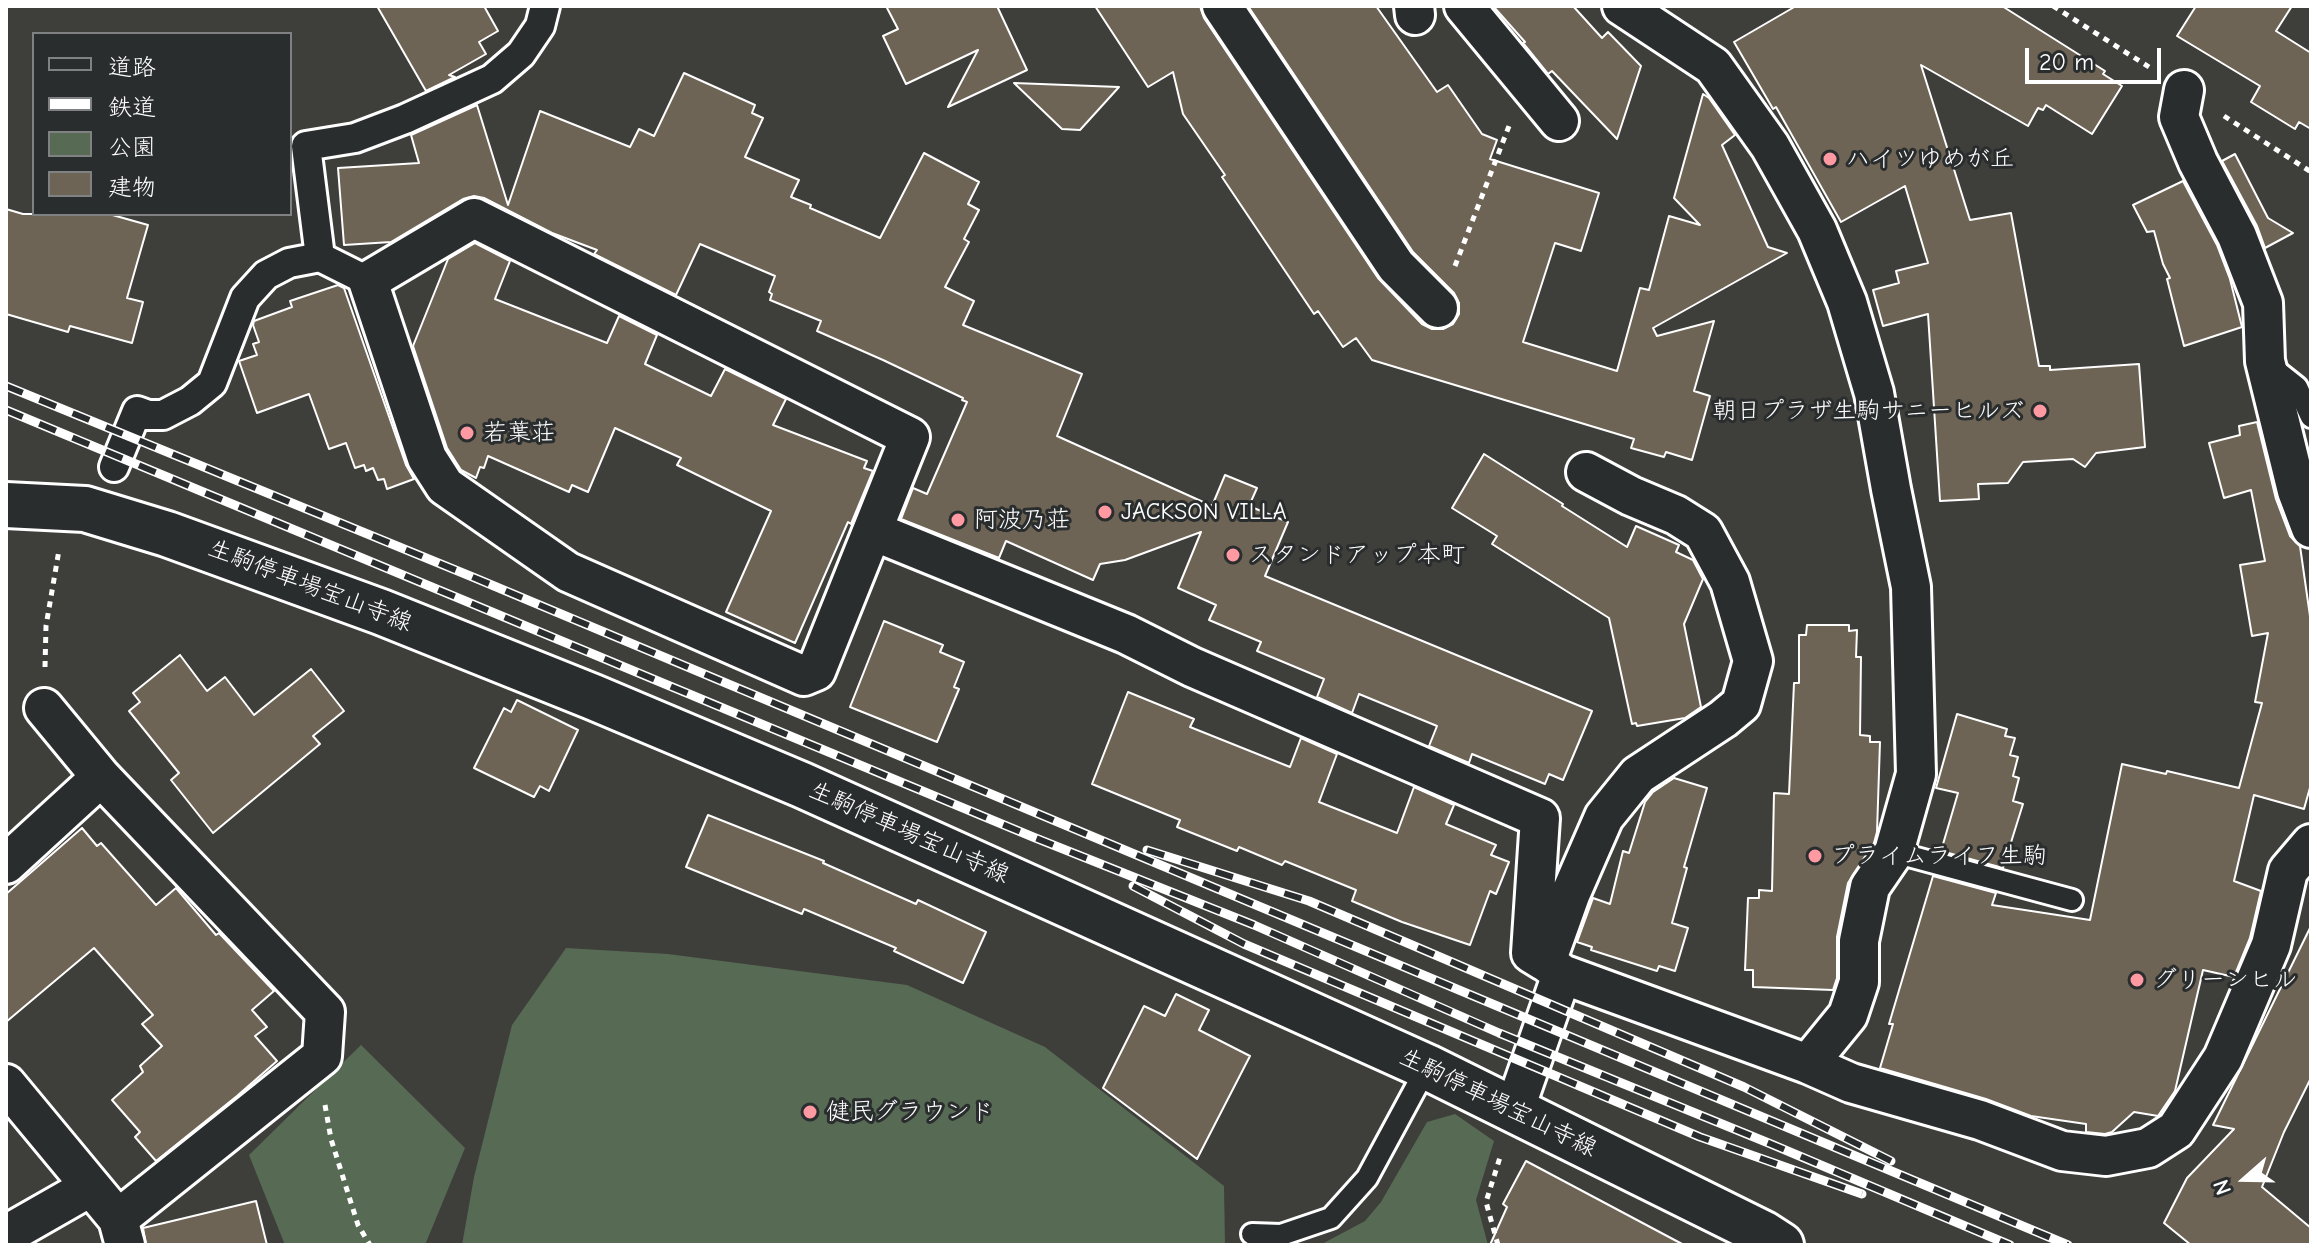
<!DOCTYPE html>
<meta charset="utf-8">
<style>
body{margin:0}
#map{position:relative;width:2317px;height:1251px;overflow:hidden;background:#3e3e3a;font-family:"Comic Neue","Klee One",sans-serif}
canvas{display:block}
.frame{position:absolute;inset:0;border:8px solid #fff;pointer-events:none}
.legend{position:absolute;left:32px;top:32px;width:260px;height:184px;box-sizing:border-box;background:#2a2d2e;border:2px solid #7f8182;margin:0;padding:10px 14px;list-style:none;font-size:24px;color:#fff}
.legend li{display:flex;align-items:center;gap:16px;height:40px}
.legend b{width:40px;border:2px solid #7f8182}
.north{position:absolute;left:2205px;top:1139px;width:80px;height:80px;-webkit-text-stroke:6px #2a2d2e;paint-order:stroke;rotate:250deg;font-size:22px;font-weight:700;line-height:32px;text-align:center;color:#fff}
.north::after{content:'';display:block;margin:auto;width:28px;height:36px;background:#fff;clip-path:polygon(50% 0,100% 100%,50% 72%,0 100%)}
.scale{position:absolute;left:2025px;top:48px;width:136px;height:36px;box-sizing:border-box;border:4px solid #fff;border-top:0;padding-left:10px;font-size:24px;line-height:28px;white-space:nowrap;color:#fff;-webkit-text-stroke:6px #2a2d2e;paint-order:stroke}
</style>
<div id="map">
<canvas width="2317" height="1251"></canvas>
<div class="frame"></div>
<ul class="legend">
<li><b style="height:10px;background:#2a2d2e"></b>道路</li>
<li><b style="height:10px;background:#fff"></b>鉄道</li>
<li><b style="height:22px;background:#576a54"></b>公園</li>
<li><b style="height:22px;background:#6e6455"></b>建物</li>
</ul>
<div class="north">N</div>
<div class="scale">20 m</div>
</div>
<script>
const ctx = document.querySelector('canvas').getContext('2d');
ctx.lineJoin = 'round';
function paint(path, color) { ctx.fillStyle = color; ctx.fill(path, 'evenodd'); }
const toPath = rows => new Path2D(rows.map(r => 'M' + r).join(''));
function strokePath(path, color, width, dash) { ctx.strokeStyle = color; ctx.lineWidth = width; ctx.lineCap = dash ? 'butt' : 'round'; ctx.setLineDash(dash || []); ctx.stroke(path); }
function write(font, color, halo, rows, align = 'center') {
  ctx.font = font + ' "Comic Neue","Klee One",sans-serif'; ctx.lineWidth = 6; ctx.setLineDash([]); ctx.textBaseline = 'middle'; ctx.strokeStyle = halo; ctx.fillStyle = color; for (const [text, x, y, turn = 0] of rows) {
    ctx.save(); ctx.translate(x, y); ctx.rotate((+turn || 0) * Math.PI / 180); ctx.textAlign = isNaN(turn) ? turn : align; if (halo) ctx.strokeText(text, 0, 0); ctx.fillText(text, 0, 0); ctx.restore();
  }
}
const green = toPath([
 [566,948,668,954,907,985,1045,1047,1224,1186,1225,1245,462,1245,474,1177,512,1025],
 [361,1045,465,1148,425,1245,285,1245,249,1155],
 [1455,1114,1494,1141,1476,1200,1488,1245,1320,1245,1365,1221,1381,1202,1427,1122]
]);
const building = toPath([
 [377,6,484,6,498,31,479,42,486,54,449,75,455,77,426,91,377,6],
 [886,6,997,6,1027,70,948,107,978,50,906,84,883,36,898,29,886,6],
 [1095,6,1200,6,1204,18,1378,278,1422,324,1432,329,1443,329,1453,324,1459,314,1459,303,1454,293,1413,252,1248,6,1376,6,1437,92,1448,85,1482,134,1497,140,1490,159,1599,193,1581,251,1555,243,1523,342,1617,371,1640,288,1649,290,1669,216,1700,225,1674,198,1703,94,1709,98,1735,135,1722,145,1768,247,1787,253,1653,328,1657,336,1714,321,1694,391,1710,396,1692,460,1666,452,1664,457,1631,448,1634,439,1372,360,1356,338,1343,347,1318,311,1314,314,1222,177,1225,175,1183,114,1173,72,1148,87,1095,6],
 [1493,6,1573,6,1602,38,1608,32,1641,66,1617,139,1552,71,1548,74,1523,43,1525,42,1493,6],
 [1796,6,2002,6,2105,71,2103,74,2122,86,2092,134,2046,105,2043,110,2038,108,2028,126,1921,65,1970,220,2011,213,2039,366,2050,366,2050,370,2139,364,2145,447,2096,453,2085,467,2073,459,2023,462,2008,483,1978,484,1979,499,1940,501,1928,314,1883,326,1873,290,1899,283,1896,271,1928,263,1905,186,1841,222,1776,107,1773,109,1734,42,1796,6],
 [2196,6,2292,6,2276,31,2311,53,2311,129,2299,122,2295,129,2251,102,2260,86,2177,36,2196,6],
 [684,73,755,105,752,113,763,118,745,157,799,180,791,197,811,205,810,208,880,238,924,153,979,182,968,204,979,210,964,239,969,242,945,287,974,301,963,325,1082,374,1057,436,1212,506,1225,475,1257,488,1249,506,1288,522,1265,576,1592,711,1563,780,1549,774,1545,784,1472,754,1469,763,1429,746,1437,726,1359,694,1352,713,1317,697,1324,679,1257,651,1261,642,1209,620,1216,605,1178,588,1201,532,1125,560,1100,564,1093,580,1006,541,999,558,901,519,913,488,927,494,967,402,962,400,963,398,883,360,817,331,821,321,770,300,772,294,769,292,775,276,700,244,676,295,594,254,597,250,552,233,484,198,474,196,463,199,391,242,344,245,338,168,419,163,411,135,477,105,508,205,540,111,630,147,639,129,654,136,684,73],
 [1014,83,1119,87,1080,130,1062,129,1014,83],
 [2235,154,2268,218,2293,233,2265,248,2257,226,2222,161,2235,154],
 [2183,181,2217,245,2230,279,2242,327,2184,346,2167,279,2170,278,2163,264,2154,231,2147,232,2133,205,2183,181],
 [6,209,23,214,109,214,148,225,127,298,143,302,132,343,70,326,68,332,6,314,6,209],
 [475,243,510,261,495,299,607,343,619,316,657,335,645,364,711,396,725,369,786,399,773,425,867,461,864,468,873,471,851,524,848,522,795,643,726,612,771,511,677,465,681,458,615,428,588,492,572,485,569,492,488,456,484,468,480,467,476,478,461,470,447,448,413,346,448,259,475,243],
 [338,285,344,288,406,465,414,479,387,489,384,479,378,480,373,468,366,471,364,465,355,468,346,443,329,449,309,394,257,413,239,361,257,355,253,344,259,342,253,325,254,321,292,307,290,301,338,285],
 [2257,422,2276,499,2290,536,2300,546,2311,623,2311,784,2304,809,2254,795,2234,881,2261,891,2250,938,2234,977,2203,970,2175,1091,2158,1116,2134,1112,2112,1132,2105,1134,2086,1132,2086,1124,2031,1116,1986,1099,1880,1068,1893,1024,1889,1024,1933,876,1996,893,1992,905,2090,920,2122,764,2166,774,2167,771,2239,788,2262,703,2255,702,2268,633,2252,636,2240,565,2265,561,2251,490,2224,498,2209,443,2240,435,2239,426,2257,422],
 [1484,454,1563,504,1562,506,1627,547,1636,526,1679,545,1676,552,1693,560,1703,579,1684,624,1701,707,1685,718,1637,726,1636,723,1632,724,1609,618,1492,544,1497,536,1452,508,1484,454],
 [884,621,943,645,940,652,964,662,954,687,959,689,937,742,850,707,884,621],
 [1807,625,1849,625,1849,631,1857,630,1856,657,1861,657,1860,735,1870,736,1870,742,1880,742,1877,832,1874,843,1848,883,1837,937,1837,978,1833,990,1753,987,1753,970,1745,970,1748,898,1759,898,1759,890,1772,891,1774,793,1789,794,1794,683,1799,683,1799,635,1806,635,1807,625],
 [180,655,207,691,225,677,254,715,311,669,344,711,313,736,320,744,213,833,171,780,179,773,129,711,140,702,133,693,180,655],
 [1128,692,1194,719,1190,727,1290,767,1301,738,1337,754,1319,802,1397,833,1414,787,1454,805,1446,824,1496,845,1491,855,1509,862,1496,894,1490,891,1470,945,1402,922,1352,901,1356,890,1285,861,1282,865,1239,847,1237,851,1177,827,1180,820,1092,784,1128,692],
 [517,700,578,730,549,791,540,786,534,797,474,768,504,708,511,712,517,700],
 [1957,714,2007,729,2005,736,2015,738,2010,755,2018,757,2013,776,2019,778,2013,801,2023,804,2003,868,1941,851,1958,793,1936,788,1957,714],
 [1674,778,1707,788,1684,867,1687,868,1672,923,1688,928,1675,971,1659,966,1657,971,1591,950,1592,947,1577,942,1593,898,1610,904,1623,851,1629,853,1645,802,1653,792,1674,778],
 [708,815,824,861,823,863,916,904,918,900,986,932,963,983,894,951,896,948,804,909,802,914,686,867,708,815],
 [82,828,97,846,101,843,156,905,176,888,216,935,219,933,274,991,252,1010,267,1027,255,1036,277,1061,237,1096,156,1161,135,1137,140,1132,112,1100,143,1072,140,1066,162,1046,142,1024,153,1015,94,948,6,1022,6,894,82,828],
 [2311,926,2311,1078,2284,1132,2262,1187,2311,1228,2311,1245,2191,1245,2164,1223,2187,1178,2234,1129,2213,1125,2311,926],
 [1176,994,1209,1010,1199,1030,1250,1056,1197,1159,1103,1088,1144,1006,1165,1016,1176,994],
 [1526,1161,1684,1245,1490,1245,1507,1207,1503,1204,1526,1161],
 [256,1201,267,1245,146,1245,143,1228,256,1201]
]);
const path = toPath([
 [2053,6,2149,67],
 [2224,116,2311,172],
 [1455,266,1509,126],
 [45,667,46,626,59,550],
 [325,1105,331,1139,358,1225,370,1245],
 [1498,1245,1486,1202,1501,1154]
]);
const service = toPath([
 [2268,364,2297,387,2311,417],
 [1894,852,2072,900],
 [1252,1234,1281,1235,1331,1218,1367,1178,1427,1067]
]);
const pedestrian = toPath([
 [368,281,320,257,306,146,355,138,405,119,492,79,521,54,540,26,545,6],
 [114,467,137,411,148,415,163,415,190,401,212,383,245,298,266,275,289,263,320,257]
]);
const minor = toPath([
 [1222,6,1396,266,1438,308],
 [1414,6,1415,15],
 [1464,6,1559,121],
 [1622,6,1713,66,1770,146,1817,230,1847,302,1874,393,1891,489,1911,587,1916,774,1894,852,1870,887,1859,941,1859,982,1848,1015,1808,1064],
 [2184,90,2179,117,2198,162,2237,236,2263,303,2265,361,2297,491,2311,528],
 [474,218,910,437,816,671,804,676,568,572,445,486,427,458,368,281,474,218],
 [1586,472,1631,496,1676,515,1703,532,1730,582,1753,661,1741,704,1723,719,1638,775,1604,817,1570,895,1546,962,1562,974,1808,1064,1851,1083,1980,1120,2062,1151,2106,1156,2148,1148,2176,1130,2223,1058,2271,945,2288,871,2311,844],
 [873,531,1126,634,1192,667,1540,818,1531,953,1544,961],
 [44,708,101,777,325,1012,322,1056,118,1219],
 [6,864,101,777],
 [6,1084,118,1219,125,1245],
 [1514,1111,1562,974],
 [6,1235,90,1187]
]);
const secondary = toPath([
 [6,505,85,509,167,534,381,612,593,697,802,785,1427,1067,1764,1234,1781,1245]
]);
const rail = toPath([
 [6,386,475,578,2068,1245],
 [6,410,1033,837,1254,925,1499,1033,1771,1144,2010,1245],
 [1147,850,1309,901,1744,1087,1891,1161],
 [1133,886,1244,944,1700,1137,1862,1194]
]);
const markers = [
 [1830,159,8,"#ff9aa2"],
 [2040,411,8,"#ff9aa2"],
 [467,433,8,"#ff9aa2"],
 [1105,512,8,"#ff9aa2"],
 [958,520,8,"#ff9aa2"],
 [1233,555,8,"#ff9aa2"],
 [1815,856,8,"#ff9aa2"],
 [2137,980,8,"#ff9aa2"],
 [810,1112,8,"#ff9aa2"]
];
const poiNames = [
 ["ハイツゆめが丘",1846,159],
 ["朝日プラザ生駒サニーヒルズ",2024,411,"right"],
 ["若葉荘",483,433],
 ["JACKSON VILLA",1121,512],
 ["阿波乃荘",974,520],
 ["スタンドアップ本町",1249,555],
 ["プライムライフ生駒",1831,856],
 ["グリーンヒル",2153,980],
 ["健民グラウンド",826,1112]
];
const streetNames = [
 ["生駒停車場宝山寺線",310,586,21],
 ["生駒停車場宝山寺線",909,833,24],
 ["生駒停車場宝山寺線",1498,1103,26]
];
paint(green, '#576a54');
paint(building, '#6e6455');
strokePath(building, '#fff', 2);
strokePath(service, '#fff', 26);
strokePath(pedestrian, '#fff', 34);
strokePath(minor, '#fff', 44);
strokePath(secondary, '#fff', 50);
strokePath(path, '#fff', 5, [6, 6]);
strokePath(service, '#2a2d2e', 20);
strokePath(pedestrian, '#2a2d2e', 28);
strokePath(minor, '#2a2d2e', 38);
strokePath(secondary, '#2a2d2e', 44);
strokePath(rail, '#fff', 9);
strokePath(rail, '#2a2d2e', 6, [18]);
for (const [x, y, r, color] of markers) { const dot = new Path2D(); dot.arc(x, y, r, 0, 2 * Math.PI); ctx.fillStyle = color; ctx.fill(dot); strokePath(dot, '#2a2d2e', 3); }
write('24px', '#fff', '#2a2d2e', poiNames, 'left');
write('24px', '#fff', '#2a2d2e', streetNames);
</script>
